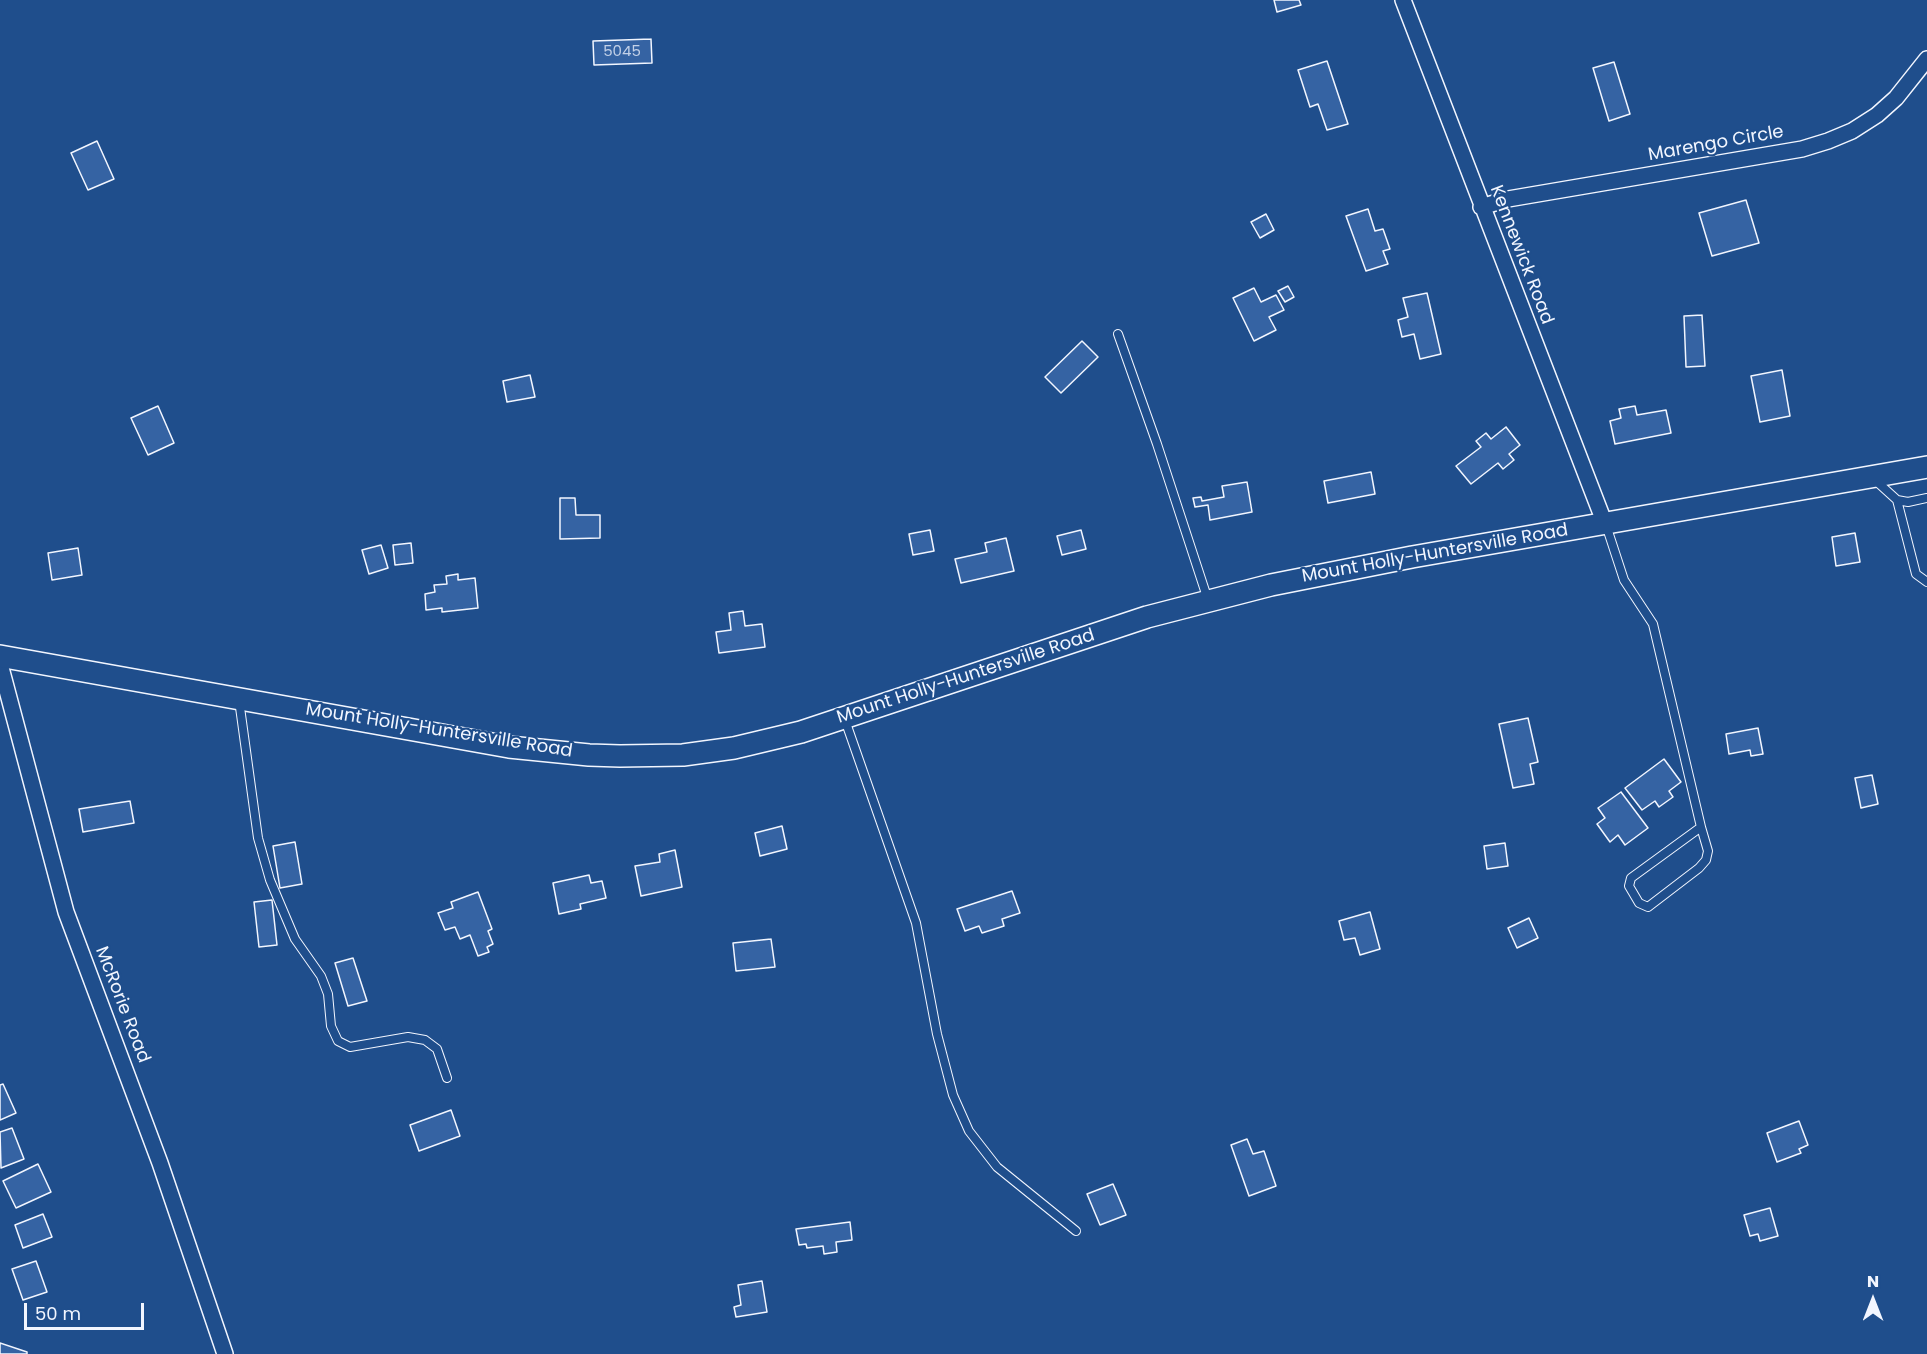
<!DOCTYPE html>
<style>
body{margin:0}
#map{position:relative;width:1927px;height:1354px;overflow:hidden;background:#1f4e8c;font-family:Poppins,sans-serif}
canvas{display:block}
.north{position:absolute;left:1843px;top:1270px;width:60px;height:60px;-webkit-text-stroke:4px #1f4e8c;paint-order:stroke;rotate:0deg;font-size:16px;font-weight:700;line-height:24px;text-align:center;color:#f2f6ff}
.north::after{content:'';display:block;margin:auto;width:21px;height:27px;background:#f2f6ff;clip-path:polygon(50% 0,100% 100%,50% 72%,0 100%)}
.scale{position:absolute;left:24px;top:1303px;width:120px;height:27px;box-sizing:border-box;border:3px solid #f2f6ff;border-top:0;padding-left:8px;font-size:18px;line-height:21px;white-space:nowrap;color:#f2f6ff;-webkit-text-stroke:4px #1f4e8c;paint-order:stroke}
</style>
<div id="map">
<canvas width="1927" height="1354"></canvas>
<div class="north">N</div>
<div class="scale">50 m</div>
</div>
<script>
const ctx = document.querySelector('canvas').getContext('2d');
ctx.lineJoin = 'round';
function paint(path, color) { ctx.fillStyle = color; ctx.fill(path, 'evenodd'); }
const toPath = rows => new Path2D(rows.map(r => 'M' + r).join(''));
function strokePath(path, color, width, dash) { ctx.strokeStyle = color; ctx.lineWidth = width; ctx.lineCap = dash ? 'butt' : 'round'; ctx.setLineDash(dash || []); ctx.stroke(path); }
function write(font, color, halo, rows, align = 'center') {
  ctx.font = font + ' Poppins,sans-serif'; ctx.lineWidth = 4.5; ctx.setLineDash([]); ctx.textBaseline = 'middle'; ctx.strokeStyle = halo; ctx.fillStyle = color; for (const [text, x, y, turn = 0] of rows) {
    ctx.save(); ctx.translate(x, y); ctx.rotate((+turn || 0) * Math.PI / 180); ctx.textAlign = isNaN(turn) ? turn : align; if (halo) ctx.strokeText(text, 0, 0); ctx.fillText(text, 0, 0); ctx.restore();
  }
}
const building = toPath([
 [1274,0,1299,0,1301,5,1277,12,1274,0],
 [651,39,652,63,594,65,593,41,651,39],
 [1327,61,1348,124,1327,130,1318,104,1310,107,1298,70,1327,61],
 [1614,62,1630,114,1609,121,1593,68,1614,62],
 [97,141,114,179,88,190,71,153,97,141],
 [1746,200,1759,243,1712,256,1699,213,1746,200],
 [1368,209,1375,231,1383,229,1390,249,1383,251,1388,264,1366,271,1346,216,1368,209],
 [1266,214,1274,230,1260,238,1251,222,1266,214],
 [1288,286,1294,297,1285,302,1278,291,1288,286],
 [1254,288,1261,302,1276,295,1284,310,1269,317,1276,330,1254,341,1233,298,1254,288],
 [1427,293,1441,354,1420,359,1414,334,1402,337,1398,320,1408,317,1403,298,1427,293],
 [1702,315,1705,366,1686,367,1684,316,1702,315],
 [1082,341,1098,357,1061,393,1045,377,1082,341],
 [1782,370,1790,416,1760,422,1751,376,1782,370],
 [530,375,535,397,507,402,503,381,530,375],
 [158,406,174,443,148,455,131,418,158,406],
 [1635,406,1637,415,1666,410,1671,433,1615,444,1610,421,1621,418,1619,409,1635,406],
 [1506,427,1520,445,1509,454,1514,460,1503,469,1498,463,1471,484,1456,466,1481,447,1476,441,1486,433,1491,439,1506,427],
 [1371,472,1375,494,1328,503,1324,481,1371,472],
 [1247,482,1252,512,1210,520,1208,505,1195,507,1193,498,1201,497,1202,501,1224,497,1222,486,1247,482],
 [560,498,575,498,576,515,600,515,600,538,560,539,560,498],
 [930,530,934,551,913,555,909,534,930,530],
 [1081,530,1086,549,1062,555,1057,536,1081,530],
 [1855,533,1860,562,1836,566,1832,537,1855,533],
 [1006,538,1014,571,961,583,955,559,987,552,985,543,1006,538],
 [411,543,413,563,395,565,393,545,411,543],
 [381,545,388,568,369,574,362,550,381,545],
 [78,548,82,575,52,580,48,553,78,548],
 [458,574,458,580,475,578,478,608,442,612,442,608,426,610,425,594,435,592,434,585,447,584,446,576,458,574],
 [743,611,745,626,762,624,765,647,719,653,716,632,731,630,729,613,743,611],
 [1528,718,1538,762,1530,764,1534,784,1513,788,1499,724,1528,718],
 [1758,728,1763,754,1751,756,1750,750,1729,754,1726,734,1758,728],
 [1664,759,1681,782,1669,791,1673,797,1659,807,1655,801,1642,810,1625,788,1664,759],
 [1872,775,1878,804,1861,808,1855,778,1872,775],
 [1621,792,1648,828,1625,845,1618,835,1610,842,1597,824,1605,818,1598,808,1621,792],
 [130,801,134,823,83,832,79,809,130,801],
 [782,826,787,849,760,856,755,833,782,826],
 [295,842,302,884,280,888,273,846,295,842],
 [1505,843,1508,866,1487,869,1484,846,1505,843],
 [675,850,682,887,641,896,635,866,660,862,659,854,675,850],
 [589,875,591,883,602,881,606,898,580,904,581,909,559,914,553,883,589,875],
 [1012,891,1020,913,1002,919,1004,926,982,933,979,926,965,931,957,909,1012,891],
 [478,892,492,929,488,931,493,944,487,947,489,952,478,956,470,935,460,939,455,927,445,930,438,913,453,908,451,902,478,892],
 [272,900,277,945,259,947,254,902,272,900],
 [1370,912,1380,949,1360,955,1355,938,1344,940,1339,921,1370,912],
 [1529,918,1538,938,1517,948,1508,928,1529,918],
 [771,939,775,967,736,971,733,943,771,939],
 [353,958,367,1001,348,1006,335,963,353,958],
 [3,1084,16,1113,0,1120,0,1085,3,1084],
 [451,1110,460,1136,419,1151,410,1125,451,1110],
 [1799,1121,1808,1145,1799,1149,1801,1153,1777,1162,1767,1133,1799,1121],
 [12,1128,24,1159,1,1168,0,1132,12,1128],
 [1247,1139,1253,1154,1264,1151,1276,1186,1249,1196,1231,1145,1247,1139],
 [38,1164,51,1192,16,1208,3,1181,38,1164],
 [1113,1184,1126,1215,1100,1225,1087,1194,1113,1184],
 [1770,1208,1778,1236,1760,1241,1758,1234,1750,1236,1744,1215,1770,1208],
 [43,1214,52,1237,23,1248,15,1225,43,1214],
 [850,1222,852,1240,836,1242,837,1252,824,1254,823,1246,807,1248,806,1244,799,1245,796,1229,850,1222],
 [36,1261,47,1292,23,1300,12,1269,36,1261],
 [762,1281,767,1312,736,1317,734,1307,741,1305,738,1285,762,1281],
 [0,1343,27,1352,27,1354,0,1354,0,1343]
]);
const service = toPath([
 [1118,334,1157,444,1208,600],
 [1875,480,1897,500,1908,502,1927,498],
 [1897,500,1916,574,1927,582],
 [1606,525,1624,580,1653,624,1701,827,1631,878,1629,886,1639,903,1648,907,1699,868,1706,860,1708,851,1701,827],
 [239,700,258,838,270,880,295,939,321,976,328,994,331,1026,338,1041,350,1047,408,1037,425,1040,437,1049,447,1078],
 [845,720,916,923,937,1034,953,1095,969,1131,997,1167,1076,1231]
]);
const minor = toPath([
 [1403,0,1605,524],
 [1481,207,1508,199,1802,149,1828,141,1852,131,1877,115,1896,98,1927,59],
 [0,664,66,912,160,1163,225,1354]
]);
const secondary = toPath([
 [0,656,509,747,589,755,620,756,683,755,734,748,801,732,1147,617,1271,585,1412,557,1927,467]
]);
const numberNames = [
 ["5045",622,52]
];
const streetNames = [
 ["Marengo Circle",1716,144,-10],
 ["Kennewick Road",1521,255,69],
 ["Mount Holly-Huntersville Road",1435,554,-10],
 ["Mount Holly-Huntersville Road",966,677,-18],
 ["Mount Holly-Huntersville Road",439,731,9],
 ["McRorie Road",122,1005,69]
];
paint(building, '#3563a3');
strokePath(building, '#f2f6ff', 1.5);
strokePath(service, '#f2f6ff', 10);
strokePath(minor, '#f2f6ff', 18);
strokePath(secondary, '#f2f6ff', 24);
strokePath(service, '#1f4e8c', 8);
strokePath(minor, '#1f4e8c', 15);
strokePath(secondary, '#1f4e8c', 21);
write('15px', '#c3d1e8', null, numberNames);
write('18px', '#f2f6ff', '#1f4e8c', streetNames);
</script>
